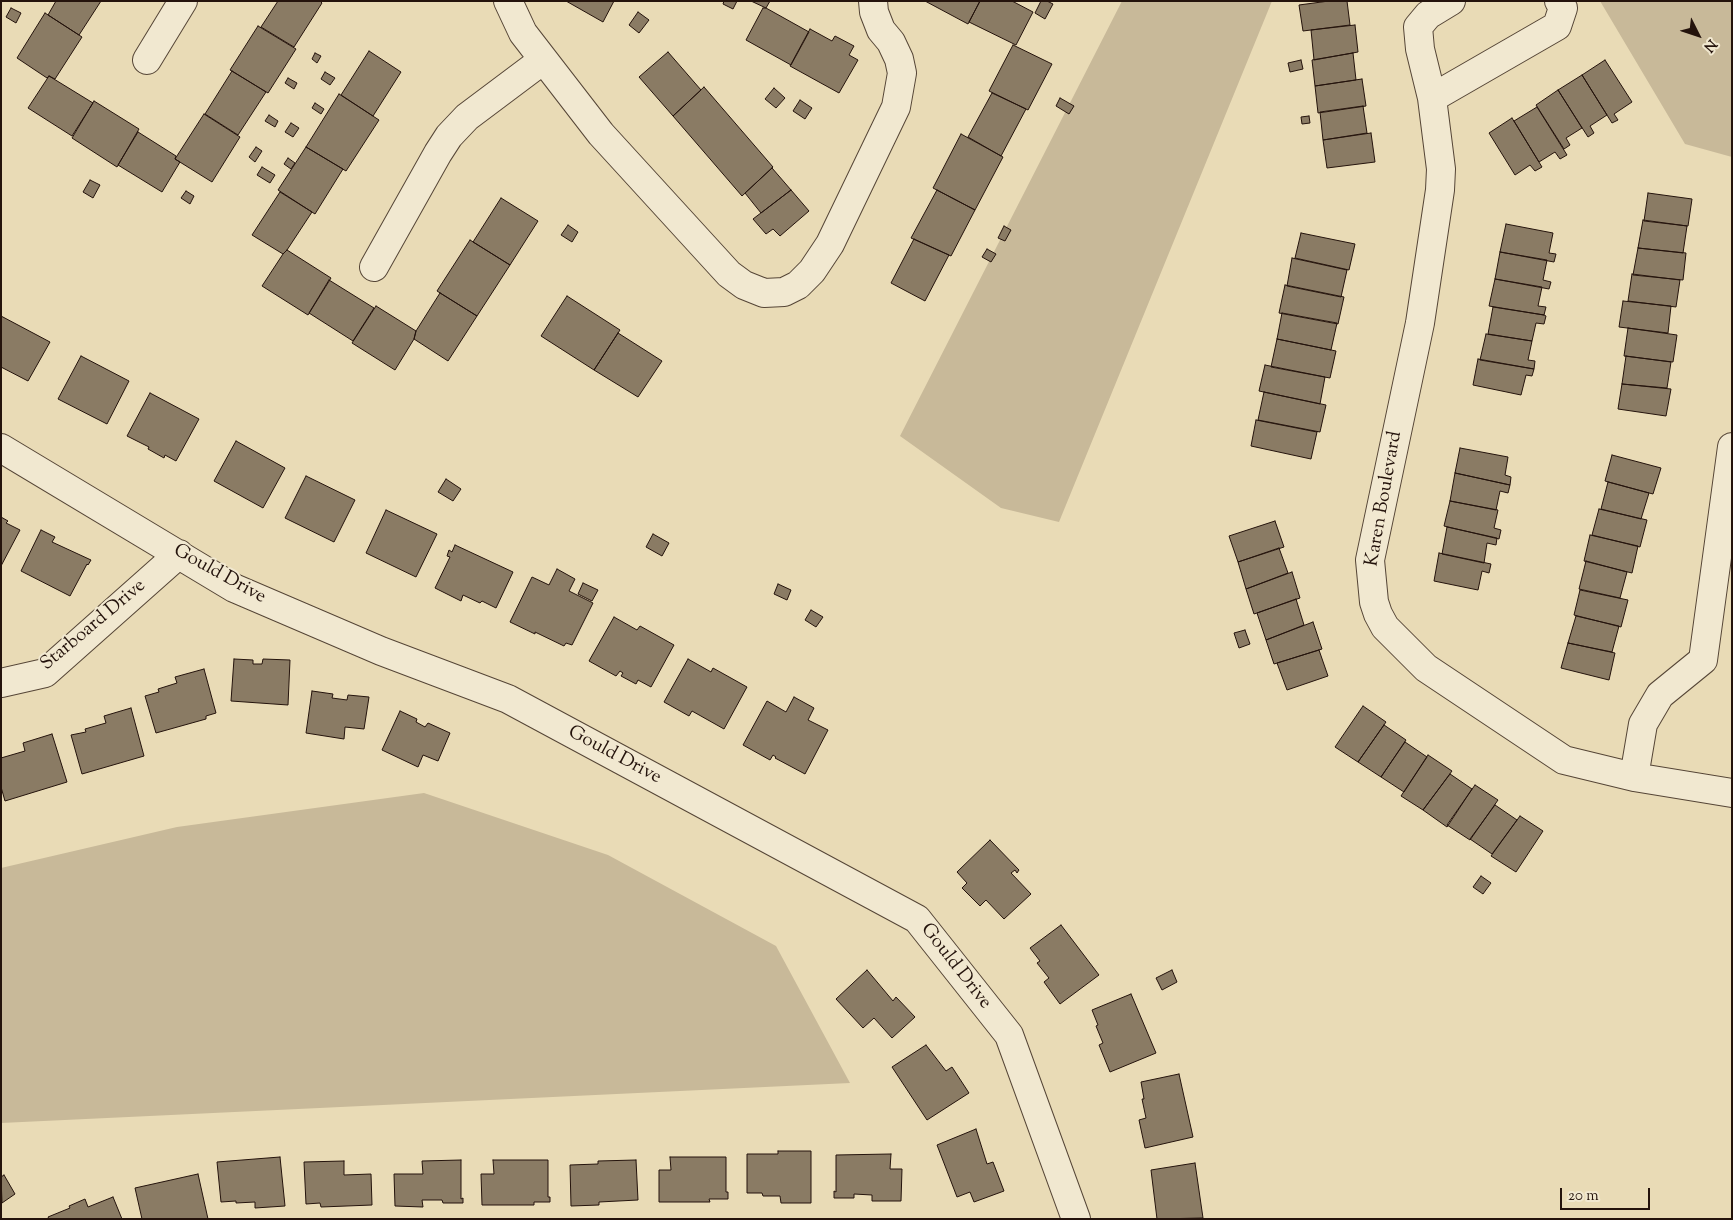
<!DOCTYPE html>
<style>
body{margin:0}
#map{position:relative;width:1733px;height:1220px;overflow:hidden;background:#e9dbb6;font-family:"Sorts Mill Goudy",serif}
canvas{display:block}
.frame{position:absolute;inset:0;border:2px solid #24130c;pointer-events:none}
.north{position:absolute;left:1673px;top:10px;width:50px;height:50px;-webkit-text-stroke:4px #f1e8d0;paint-order:stroke;rotate:131deg;font-size:14px;font-weight:700;line-height:20px;text-align:center;color:#24130c}
.north::after{content:'';display:block;margin:auto;width:18px;height:22px;background:#24130c;clip-path:polygon(50% 0,100% 100%,50% 72%,0 100%)}
.scale{position:absolute;left:1560px;top:1188px;width:90px;height:22px;box-sizing:border-box;border:2px solid #24130c;border-top:0;padding-left:6px;font-size:15px;line-height:18px;white-space:nowrap;color:#24130c;-webkit-text-stroke:4px #f1e8d0;paint-order:stroke}
</style>
<div id="map">
<canvas width="1733" height="1220"></canvas>
<div class="frame"></div>
<div class="north">N</div>
<div class="scale">20 m</div>
</div>
<script>
const ctx = document.querySelector('canvas').getContext('2d');
ctx.lineJoin = 'round';
function paint(path, color) { ctx.fillStyle = color; ctx.fill(path, 'evenodd'); }
const toPath = rows => new Path2D(rows.map(r => 'M' + r).join(''));
function strokePath(path, color, width, dash) { ctx.strokeStyle = color; ctx.lineWidth = width; ctx.lineCap = dash ? 'butt' : 'round'; ctx.setLineDash(dash || []); ctx.stroke(path); }
function write(font, color, halo, rows, align = 'center') {
  ctx.font = font + ' "Sorts Mill Goudy",serif'; ctx.lineWidth = 4; ctx.setLineDash([]); ctx.textBaseline = 'middle'; ctx.strokeStyle = halo; ctx.fillStyle = color; for (const [text, x, y, turn = 0] of rows) {
    ctx.save(); ctx.translate(x, y); ctx.rotate((+turn || 0) * Math.PI / 180); ctx.textAlign = isNaN(turn) ? turn : align; if (halo) ctx.strokeText(text, 0, 0); ctx.fillText(text, 0, 0); ctx.restore();
  }
}
const green = toPath([
 [1122,1,1272,1,1059,522,1001,508,900,436],
 [1600,1,1732,1,1732,157,1685,144],
 [424,793,608,855,776,946,850,1083,1,1123,1,868,177,827]
]);
const building = toPath([
 [56,1,101,1,79,35,48,15,56,1],
 [278,1,320,1,322,3,294,47,261,27,278,1],
 [566,1,614,1,603,22,566,1],
 [724,1,737,1,733,9,723,4,724,1],
 [751,1,770,1,766,8,751,1],
 [925,1,980,1,968,24,925,1],
 [980,1,1012,1,1033,12,1016,45,969,22,980,1],
 [1041,1,1047,1,1053,4,1045,19,1035,13,1041,1],
 [1329,1,1347,1,1350,25,1303,31,1299,5,1329,1],
 [11,8,21,13,16,23,6,17,11,8],
 [763,8,766,8,809,32,791,65,746,40,763,8],
 [638,12,649,20,639,33,629,25,638,12],
 [45,13,82,37,55,79,49,76,47,78,17,58,45,13],
 [1355,25,1358,52,1314,60,1311,30,1355,25],
 [258,26,296,49,268,93,230,70,258,26],
 [810,29,832,41,835,36,854,46,849,55,858,60,839,93,790,66,810,29],
 [1013,45,1052,64,1028,110,989,91,1013,45],
 [369,51,401,72,373,116,341,95,369,51],
 [668,52,701,90,673,116,639,77,668,52],
 [315,53,321,56,317,63,312,59,315,53],
 [1353,53,1356,80,1315,86,1312,60,1353,53],
 [1301,60,1303,69,1290,72,1288,63,1301,60],
 [1605,60,1632,102,1614,114,1618,120,1612,123,1582,75,1605,60],
 [232,71,266,92,238,135,205,114,232,71],
 [325,72,335,78,330,85,321,79,325,72],
 [1582,75,1607,115,1590,126,1594,133,1588,137,1558,90,1582,75],
 [49,76,93,103,72,136,28,108,49,76],
 [288,78,297,83,294,89,285,83,288,78],
 [1362,79,1366,106,1318,113,1315,86,1362,79],
 [704,87,773,167,742,196,673,116,704,87],
 [774,88,785,98,776,108,765,99,774,88],
 [1558,90,1582,128,1566,138,1570,145,1564,149,1536,105,1558,90],
 [992,93,1026,109,1001,156,968,137,992,93],
 [339,94,379,120,346,171,306,147,339,94],
 [1060,98,1074,106,1069,114,1056,106,1060,98],
 [800,100,812,108,805,119,793,111,800,100],
 [94,101,139,129,117,167,72,138,94,101],
 [315,103,324,109,321,114,312,108,315,103],
 [1363,106,1367,133,1323,140,1320,112,1363,106],
 [1537,107,1567,155,1560,159,1555,152,1539,162,1514,121,1537,107],
 [204,114,240,137,212,182,175,159,204,114],
 [269,115,278,121,275,127,265,121,269,115],
 [1309,116,1310,123,1302,124,1301,117,1309,116],
 [1512,118,1542,167,1535,171,1530,165,1515,175,1489,133,1512,118],
 [291,123,299,128,293,137,285,132,291,123],
 [138,132,176,156,175,159,180,162,162,192,118,165,138,132],
 [1371,133,1375,162,1327,168,1323,140,1371,133],
 [961,134,1003,157,975,210,933,188,961,134],
 [256,147,262,151,255,162,249,157,256,147],
 [306,147,343,169,315,214,278,190,306,147],
 [288,158,295,163,291,169,284,164,288,158],
 [262,167,275,175,270,183,257,175,262,167],
 [772,168,791,190,761,213,745,193,772,168],
 [90,180,100,185,93,198,83,192,90,180],
 [791,190,809,211,780,236,773,229,766,234,753,219,791,190],
 [937,190,975,210,951,256,911,238,937,190],
 [186,191,194,196,190,204,181,198,186,191],
 [280,192,312,212,287,250,283,254,252,235,280,192],
 [1648,193,1692,199,1688,226,1644,221,1648,193],
 [501,198,538,221,510,265,473,242,501,198],
 [1643,220,1687,226,1683,253,1638,248,1643,220],
 [1506,224,1553,233,1549,253,1556,254,1554,262,1500,252,1506,224],
 [568,225,578,232,572,242,561,235,568,225],
 [1004,226,1011,230,1005,241,998,238,1004,226],
 [1301,233,1355,244,1349,270,1295,258,1301,233],
 [914,239,949,255,925,301,891,283,914,239],
 [470,240,510,265,477,316,437,291,470,240],
 [1638,248,1686,253,1683,280,1633,275,1638,248],
 [987,249,996,254,991,262,982,257,987,249],
 [287,250,331,278,308,315,262,286,283,254,287,250],
 [1500,252,1547,260,1543,280,1551,282,1549,289,1495,279,1500,252],
 [1292,258,1347,270,1341,297,1287,286,1292,258],
 [1632,274,1680,280,1676,307,1628,301,1632,274],
 [1495,279,1542,287,1538,306,1546,307,1544,315,1489,306,1495,279],
 [329,280,374,308,353,341,309,313,329,280],
 [1285,285,1344,297,1338,324,1279,313,1285,285],
 [440,293,477,316,448,361,414,339,416,331,440,293],
 [567,296,620,330,594,370,541,336,567,296],
 [1623,301,1671,306,1668,333,1619,327,1623,301],
 [376,306,416,331,414,339,395,370,352,343,376,306],
 [1493,307,1544,315,1546,316,1544,324,1536,323,1532,341,1488,334,1493,307],
 [1282,313,1337,323,1331,350,1277,339,1282,313],
 [1,316,50,342,28,381,1,367,1,316],
 [1628,328,1677,335,1673,362,1624,356,1628,328],
 [618,333,662,361,638,397,594,370,618,333],
 [1486,334,1532,341,1528,360,1535,361,1534,369,1480,360,1486,334],
 [1277,339,1336,351,1330,378,1271,367,1277,339],
 [81,356,129,381,107,424,58,399,81,356],
 [1626,356,1671,362,1667,388,1622,384,1626,356],
 [1478,359,1534,369,1532,376,1526,375,1521,395,1473,385,1478,359],
 [1265,365,1325,377,1320,404,1259,391,1265,365],
 [1622,384,1671,389,1666,416,1618,409,1622,384],
 [1264,392,1326,405,1320,432,1258,420,1264,392],
 [150,393,199,419,176,461,165,455,164,458,148,449,149,447,127,436,150,393],
 [1256,420,1317,432,1311,459,1251,446,1256,420],
 [236,441,285,468,263,508,214,481,236,441],
 [1460,448,1508,457,1505,475,1511,477,1510,485,1455,473,1460,448],
 [1612,455,1661,468,1653,494,1605,481,1612,455],
 [1455,473,1510,485,1508,493,1500,491,1496,510,1450,501,1455,473],
 [306,476,355,500,334,542,285,518,306,476],
 [446,479,461,489,453,501,438,492,446,479],
 [1608,482,1649,493,1641,519,1601,509,1608,482],
 [1450,501,1498,510,1494,528,1501,530,1499,539,1444,526,1450,501],
 [1599,509,1647,520,1640,547,1592,535,1599,509],
 [386,510,437,534,416,577,366,553,386,510],
 [1,517,8,521,6,523,20,530,1,566,1,517],
 [1275,521,1284,547,1238,562,1229,536,1275,521],
 [1447,527,1497,538,1496,545,1487,543,1484,563,1442,554,1447,527],
 [41,530,55,537,52,542,91,560,88,565,87,564,70,596,21,571,41,530],
 [653,534,669,543,662,556,646,547,653,534],
 [1590,535,1638,546,1632,573,1584,561,1590,535],
 [455,545,513,572,496,608,482,601,480,603,463,595,461,601,435,588,450,557,447,556,449,550,452,552,455,545],
 [1279,548,1288,573,1246,589,1238,562,1279,548],
 [1439,553,1491,564,1489,573,1482,571,1478,590,1434,581,1439,553],
 [1586,561,1627,572,1620,598,1579,589,1586,561],
 [557,569,575,579,569,591,593,603,572,645,566,643,564,646,535,632,535,634,510,622,532,577,549,585,557,569],
 [1292,572,1300,598,1254,614,1246,589,1292,572],
 [583,583,598,590,592,601,578,594,583,583],
 [778,584,791,590,787,600,774,594,778,584],
 [1580,590,1628,600,1621,627,1574,615,1580,590],
 [1296,599,1304,625,1266,640,1257,613,1296,599],
 [811,610,823,617,816,627,805,620,811,610],
 [1576,616,1619,626,1612,652,1568,643,1576,616],
 [614,617,637,630,640,626,674,645,651,687,638,680,636,684,621,676,623,673,620,671,616,676,589,661,614,617],
 [1313,622,1322,649,1274,664,1266,640,1313,622],
 [1245,630,1250,644,1239,648,1234,633,1245,630],
 [1568,643,1615,653,1609,680,1561,668,1568,643],
 [1319,650,1328,676,1287,690,1277,663,1319,650],
 [234,659,253,660,253,664,262,664,263,659,290,660,288,705,231,701,234,659],
 [688,659,711,672,713,668,747,687,724,729,692,711,689,716,664,702,688,659],
 [204,669,216,713,206,716,206,719,156,733,145,696,159,692,158,689,177,683,175,677,204,669],
 [312,691,333,694,332,698,347,700,348,695,369,697,364,729,345,727,344,739,306,733,312,691],
 [794,697,814,708,808,720,828,730,805,774,775,758,776,757,773,755,770,760,743,745,767,701,786,712,794,697],
 [1363,706,1386,722,1358,762,1335,747,1363,706],
 [131,708,144,756,82,774,71,735,86,732,85,729,106,723,104,716,131,708],
 [400,711,417,719,416,722,425,727,428,723,450,733,438,761,423,755,418,767,382,750,400,711],
 [1384,725,1406,740,1381,777,1358,762,1384,725],
 [52,734,67,782,5,801,1,787,1,758,25,751,23,743,52,734],
 [1405,742,1427,757,1404,792,1381,777,1405,742],
 [1428,755,1452,771,1423,810,1401,796,1428,755],
 [1450,774,1472,789,1447,827,1423,810,1450,774],
 [1475,785,1498,800,1470,840,1447,825,1475,785],
 [1495,805,1517,820,1492,854,1470,839,1495,805],
 [1520,816,1543,831,1516,872,1491,856,1520,816],
 [990,840,1019,870,1017,873,1015,870,1011,873,1031,894,1004,919,986,900,980,906,962,888,967,883,957,872,990,840],
 [1481,876,1491,883,1483,894,1473,887,1481,876],
 [1061,925,1099,975,1060,1004,1044,982,1049,978,1037,963,1040,961,1030,948,1061,925],
 [867,970,893,1001,896,997,915,1017,892,1038,874,1018,863,1028,836,999,867,970],
 [1172,970,1177,982,1162,990,1156,978,1172,970],
 [1131,994,1156,1053,1110,1072,1099,1045,1103,1043,1096,1026,1098,1025,1092,1010,1131,994],
 [926,1045,946,1071,952,1067,969,1093,927,1120,892,1067,926,1045],
 [1179,1074,1193,1137,1145,1148,1139,1120,1146,1118,1142,1099,1144,1099,1141,1082,1179,1074],
 [976,1129,987,1164,993,1162,1004,1191,974,1202,970,1192,957,1197,937,1145,976,1129],
 [778,1151,811,1151,811,1203,781,1203,780,1196,763,1196,762,1193,747,1193,747,1154,778,1154,778,1151],
 [891,1154,890,1169,902,1169,901,1201,872,1201,872,1195,854,1194,854,1198,834,1198,834,1191,836,1192,836,1155,891,1154],
 [280,1157,285,1206,255,1208,255,1202,236,1203,236,1201,221,1202,217,1162,280,1157],
 [670,1157,726,1157,726,1192,728,1192,728,1199,709,1199,710,1202,659,1202,659,1170,671,1170,670,1157],
 [461,1160,461,1199,463,1198,463,1203,443,1203,442,1200,422,1200,423,1207,395,1206,394,1174,423,1174,422,1161,461,1160],
 [493,1160,548,1160,548,1197,550,1197,550,1202,534,1202,534,1205,482,1205,481,1174,494,1174,493,1160],
 [636,1160,638,1200,599,1202,599,1205,571,1206,570,1165,598,1164,598,1161,636,1160],
 [344,1161,344,1175,371,1174,372,1205,321,1207,320,1203,306,1204,304,1162,344,1161],
 [1195,1163,1203,1218,1157,1219,1151,1170,1195,1163],
 [198,1174,208,1219,142,1219,135,1188,198,1174],
 [4,1175,15,1194,2,1203,1,1177,4,1175],
 [113,1197,122,1219,49,1219,48,1217,70,1208,69,1206,85,1199,88,1207,113,1197]
]);
const minor = toPath([
 [508,1,523,33,601,134,729,274,744,285,764,293,784,292,798,285,812,271,830,244,896,107,902,73,899,59,891,42,881,30,874,12,873,1],
 [1451,1,1428,15,1418,27,1420,49,1432,98,1557,26,1563,8,1559,1],
 [147,60,183,1],
 [1432,98,1441,169,1440,190,1420,323,1370,560,1374,602,1378,614,1385,627,1426,668,1564,760,1634,777,1732,793],
 [374,267,438,153,449,136,467,117,543,60],
 [1,448,234,588,381,651,508,699,917,919,1009,1035,1076,1219],
 [1,683,45,673,179,554],
 [1634,777,1643,724,1660,695,1703,660,1732,447]
]);
const streetNames = [
 ["Karen Boulevard",1385,499,-80],
 ["Gould Drive",219,575,29],
 ["Starboard Drive",94,626,-40],
 ["Gould Drive",614,756,28],
 ["Gould Drive",955,967,52]
];
paint(green, '#c8b999');
paint(building, '#8a7b64');
strokePath(building, '#24130c', 1);
strokePath(minor, '#554536', 30);
strokePath(minor, '#f1e8d0', 28);
write('19px', '#24130c', '#f1e8d0', streetNames);
</script>
